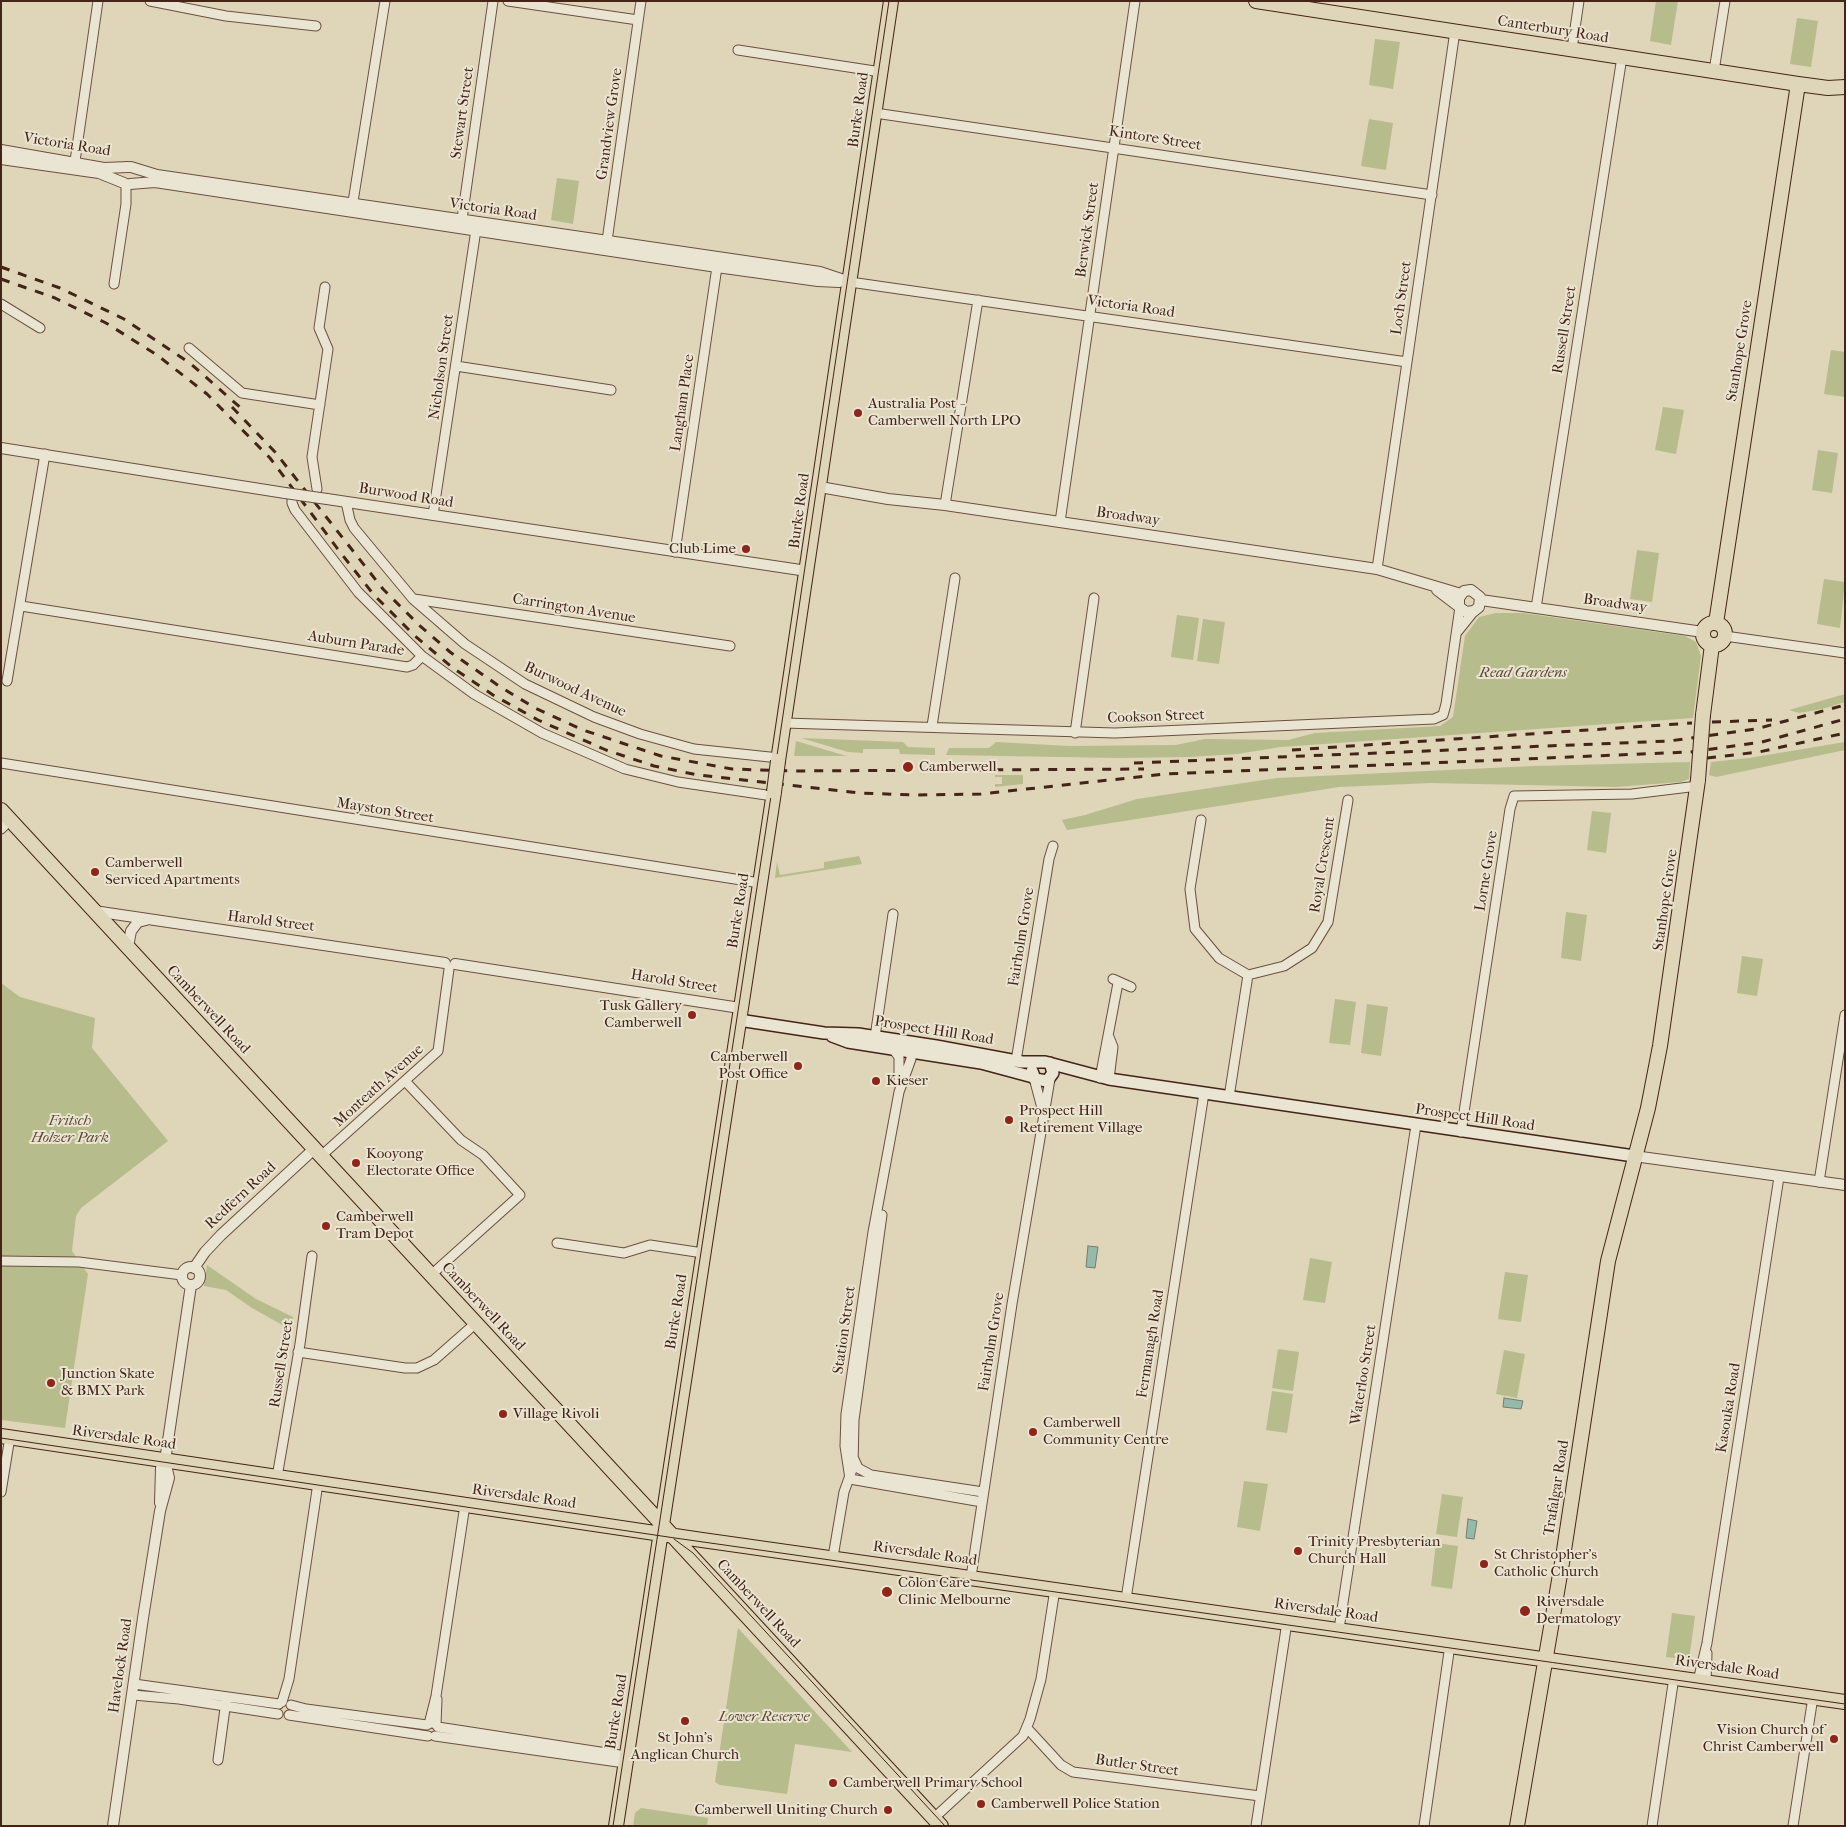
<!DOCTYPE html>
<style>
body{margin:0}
#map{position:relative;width:1846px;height:1827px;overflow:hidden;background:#dfd5b9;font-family:"IM FELL French Canon",serif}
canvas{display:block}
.frame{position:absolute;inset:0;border:2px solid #442416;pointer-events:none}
</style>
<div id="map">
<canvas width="1846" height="1827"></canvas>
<div class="frame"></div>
</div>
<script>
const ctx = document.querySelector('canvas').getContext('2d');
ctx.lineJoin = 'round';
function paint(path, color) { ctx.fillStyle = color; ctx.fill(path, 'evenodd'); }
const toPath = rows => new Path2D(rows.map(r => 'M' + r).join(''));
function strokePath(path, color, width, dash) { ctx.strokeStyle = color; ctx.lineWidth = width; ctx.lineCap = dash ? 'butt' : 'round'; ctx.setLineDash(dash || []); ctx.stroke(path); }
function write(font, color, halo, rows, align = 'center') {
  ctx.font = font + ' "IM FELL French Canon",serif'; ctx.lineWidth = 4; ctx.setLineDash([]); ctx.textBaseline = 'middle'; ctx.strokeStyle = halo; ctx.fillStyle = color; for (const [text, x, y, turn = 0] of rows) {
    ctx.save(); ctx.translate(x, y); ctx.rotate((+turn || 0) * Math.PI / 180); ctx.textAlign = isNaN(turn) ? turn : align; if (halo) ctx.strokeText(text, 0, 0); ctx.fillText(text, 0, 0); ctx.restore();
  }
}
const green = toPath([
 [1656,1,1678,1,1671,45,1650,41],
 [1797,18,1818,21,1811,67,1790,64],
 [1375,39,1400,42,1393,89,1369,85],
 [1369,119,1393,123,1386,170,1361,166],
 [557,178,579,181,573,224,551,220],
 [1831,350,1845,352,1845,397,1824,394],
 [1663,407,1684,410,1676,454,1655,450],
 [1818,450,1838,453,1832,493,1812,490],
 [1637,550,1659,553,1652,602,1630,599],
 [1824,579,1845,582,1840,628,1817,624],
 [1496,613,1523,613,1685,636,1696,642,1701,656,1693,718,1281,747,1237,754,1188,757,1118,758,946,755,949,748,989,748,996,742,1069,746,1176,745,1205,739,1288,740,1315,733,1440,726,1453,717,1465,636,1479,617],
 [1177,615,1199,618,1193,660,1171,657],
 [1203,619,1225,622,1219,664,1197,661],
 [1845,694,1845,702,1822,709,1799,713,1789,710],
 [801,738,903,742,908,747,935,748,935,755,900,754,899,749,863,749,863,753,848,752],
 [796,741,843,755,848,756,794,756],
 [1845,742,1845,750,1716,777,1709,775,1711,762,1749,758],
 [1690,762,1689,779,1681,782,1616,787,1431,783,1339,787,1067,830,1062,820,1085,815,1137,799,1277,778,1534,766],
 [995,775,1023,775,1023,784,995,787,995,784,1002,784,1002,777,995,777],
 [1592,811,1611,813,1606,853,1587,850],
 [859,856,862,864,775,878,777,862,780,875,824,868,824,862],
 [1566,912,1587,915,1581,961,1561,958],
 [1742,956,1763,959,1757,996,1737,993],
 [1,983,20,997,95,1018,92,1048,168,1141,81,1208,76,1216,72,1251,88,1274,65,1428,1,1420],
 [1335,999,1356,1002,1350,1045,1329,1043],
 [1367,1004,1388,1007,1381,1056,1361,1053],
 [1310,1258,1332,1262,1325,1303,1303,1300],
 [207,1265,256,1299,293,1317,293,1331,252,1308,226,1290,204,1286],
 [1505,1272,1528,1275,1521,1322,1498,1319],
 [1278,1349,1299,1352,1293,1391,1272,1388],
 [1504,1350,1525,1354,1517,1398,1496,1394],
 [1272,1391,1293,1394,1287,1433,1266,1430],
 [1244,1481,1268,1484,1260,1531,1237,1527],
 [1442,1494,1463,1497,1457,1537,1436,1534],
 [1436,1543,1458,1546,1452,1589,1431,1586],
 [1672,1613,1695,1616,1689,1660,1666,1657],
 [738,1628,852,1752,795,1744,787,1794,720,1785,715,1782],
 [641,1808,708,1818,707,1826,633,1826,635,1813]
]);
const water = toPath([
 [1088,1246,1098,1247,1095,1268,1086,1267,1088,1246],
 [1504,1398,1523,1401,1521,1409,1503,1407,1504,1398],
 [1468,1519,1477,1521,1474,1539,1466,1538,1468,1519]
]);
const minor = toPath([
 [150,1,226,16,316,26],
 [508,1,638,20],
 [1572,49,1579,1],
 [738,50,881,72],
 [1714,71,1725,1],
 [875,113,1432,195],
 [74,168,98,1],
 [352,208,385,1],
 [461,226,493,1],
 [606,248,641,1],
 [850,282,1407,362],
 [114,284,126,204,126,184],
 [1,304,40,328],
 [189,348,242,393,320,405],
 [456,366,611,390],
 [317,489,312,457,328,349,319,328,325,287],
 [292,494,292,503,295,510,358,592,422,656,474,694,542,733,625,769,678,782,773,796],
 [346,502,350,520,354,528,413,599,465,644,525,684,594,717,640,734,694,749,779,758],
 [945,505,978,300],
 [433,515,477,223],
 [1060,522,1135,1],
 [675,552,718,260],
 [1377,569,1455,31],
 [414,599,730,646],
 [21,606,407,667,413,665,422,656],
 [1536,608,1622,57],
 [1458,631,1474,611],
 [1725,636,1845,653],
 [7,681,45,454],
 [784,723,1115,733,1434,719,1443,715,1446,704,1460,607],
 [932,726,955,578],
 [1075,733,1094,598],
 [1,763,760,883],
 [1201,820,1190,889,1195,929,1219,958,1248,975,1284,966,1312,948,1328,922,1348,800],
 [1,829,10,820],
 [1113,979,1131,987],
 [875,1037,893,914],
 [893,1049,899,1057,899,1084],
 [1016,1061,1049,859,1053,846],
 [1034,1078,1042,1108],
 [1100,1078,1118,983],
 [1109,1079,1113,1047,1109,1037],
 [405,1081,461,1140,483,1155,520,1195,431,1275],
 [1229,1097,1248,975],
 [1461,1132,1510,809,1514,796,1632,794,1698,786],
 [321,1156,438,1051,449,969],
 [1819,1182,1845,1015],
 [557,1243,624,1253,650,1245,703,1253],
 [1,1261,79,1262,182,1275],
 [298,1352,405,1368,417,1368,434,1360,476,1323],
 [854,1459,858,1468,871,1475,983,1492],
 [277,1477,300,1344,312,1256],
 [850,1479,845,1446,846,1414,873,1232,899,1092,911,1059,911,1052],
 [850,1479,982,1502],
 [1,1492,10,1437],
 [833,1557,844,1492,853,1467,854,1420,882,1215],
 [971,1577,1012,1304,1050,1079],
 [1126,1599,1204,1093],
 [1339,1629,1416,1125],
 [1698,1681,1707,1643,1779,1177],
 [1706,1682,1707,1653],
 [134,1684,279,1704],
 [133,1695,179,1699,278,1714],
 [282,1702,289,1679,318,1483],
 [291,1705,306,1709,427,1725],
 [289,1715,428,1736],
 [429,1724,436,1696,465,1505],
 [436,1725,437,1699],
 [438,1727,626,1756],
 [1027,1728,1061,1765,1073,1772,1260,1796],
 [435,1736,625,1763],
 [218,1760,226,1701],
 [934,1818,1023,1736,1030,1719,1041,1679,1055,1589],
 [1256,1826,1287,1622],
 [1424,1826,1450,1645],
 [1652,1826,1674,1677],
 [1793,1826,1813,1697]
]);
const tertiary = toPath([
 [1,150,104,168,128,167],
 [1,159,99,173,124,183],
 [131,167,157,175,820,272,850,282],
 [130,184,155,182,717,267,818,281,839,282],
 [1,448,285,493],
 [820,487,888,499,945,505,1377,569,1461,594],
 [327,499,807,571],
 [1437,590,1466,612,1474,611,1479,607,1480,597,1471,590,1464,591,1459,598,1459,605],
 [1481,600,1703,632],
 [94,911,445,963],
 [128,947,131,931,138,922,146,920],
 [455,964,740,1008],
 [1634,1156,1845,1185],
 '182 1276a9 9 0 1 1 18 0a9 9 0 1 1-18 0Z',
 [194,1268,205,1252,221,1235,314,1149],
 [160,1503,161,1468,165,1461,191,1285],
 [113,1826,143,1618,160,1511,169,1478,165,1461]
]);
const secondary = toPath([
 [739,1020,824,1033,858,1034,936,1046,1022,1062,1045,1062,1109,1079,1634,1156],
 [832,1036,848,1042,981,1063,1033,1077],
 [1032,1071,1035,1079,1047,1081,1053,1073,1050,1063]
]);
const primary = toPath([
 [1256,1,1798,84,1828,88,1845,87],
 '1703 634a11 11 0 1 1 22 0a11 11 0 1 1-22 0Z',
 [1716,623,1798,84],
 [1703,715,1712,645],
 [778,761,891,1],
 [1,810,941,1826],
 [1,1436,702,1540,1845,1702],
 [616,1826,774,792],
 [1517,1826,1563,1557,1608,1261,1648,1108,1660,1046,1698,780]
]);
const tram = toPath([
 [1,1438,675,1538,1845,1704],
 [674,1539,693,1553,945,1826],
 [613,1826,771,796,889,1]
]);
const rail = toPath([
 [1,267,60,288,124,319,191,364,242,409],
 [1,279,55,298,106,323,157,355,207,394,270,458,340,552,374,595,415,636,453,668,493,695,538,720,606,750,654,766,698,775,860,793,914,795,981,794,1165,774,1690,752,1762,742,1845,719],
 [232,407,275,452,383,589,419,625,450,652,499,686,535,708,583,730,661,756,732,769,792,771,1144,769],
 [1712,722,1772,720],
 [1292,750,1692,723],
 [1707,758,1759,752,1845,733],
 [1134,763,1669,741,1756,729,1845,705]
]);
const tertiaryBridge = toPath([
 [285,493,327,499]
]);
const primaryBridge = toPath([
 [1698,780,1703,715],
 [774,792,778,761]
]);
const markers = [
 [858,413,5,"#8f2418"],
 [746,549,5,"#8f2418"],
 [908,767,6,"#8f2418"],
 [95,872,5,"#8f2418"],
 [692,1015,5,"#8f2418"],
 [798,1066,5,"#8f2418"],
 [876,1081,5,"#8f2418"],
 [1009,1120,5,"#8f2418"],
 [356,1163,5,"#8f2418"],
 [326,1226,5,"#8f2418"],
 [51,1383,5,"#8f2418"],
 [503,1414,5,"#8f2418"],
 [1033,1432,5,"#8f2418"],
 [1298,1551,5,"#8f2418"],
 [1484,1564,5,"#8f2418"],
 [887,1592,6,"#8f2418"],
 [1525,1611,6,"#8f2418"],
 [685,1721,5,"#8f2418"],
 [1834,1739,5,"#8f2418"],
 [833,1783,5,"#8f2418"],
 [981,1804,5,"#8f2418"],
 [888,1810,5,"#8f2418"]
];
const streetNames = [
 ["Canterbury Road",1553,30,9],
 ["Burke Road",859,110,-82],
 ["Stewart Street",463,113,-82],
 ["Grandview Grove",610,124,-82],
 ["Kintore Street",1155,139,9],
 ["Victoria Road",67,145,9],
 ["Victoria Road",493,210,8],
 ["Berwick Street",1088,230,-82],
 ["Loch Street",1402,298,-82],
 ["Victoria Road",1131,307,8],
 ["Russell Street",1565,330,-81],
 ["Stanhope Grove",1740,351,-81],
 ["Nicholson Street",442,367,-82],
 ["Langham Place",683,403,-82],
 ["Burwood Road",406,496,9],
 ["Burke Road",800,511,-82],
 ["Broadway",1128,517,8],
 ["Broadway",1615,604,8],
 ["Carrington Avenue",574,609,9],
 ["Auburn Parade",356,644,9],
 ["Burwood Avenue",575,690,25],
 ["Cookson Street",1156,717,-2],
 ["Mayston Street",385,811,9],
 ["Royal Crescent",1323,865,-81],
 ["Lorne Grove",1487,871,-81],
 ["Stanhope Grove",1666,900,-82],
 ["Burke Road",739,911,-81],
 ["Harold Street",271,922,7],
 ["Fairholm Grove",1022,937,-81],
 ["Harold Street",674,982,9],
 ["Camberwell Road",208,1010,47],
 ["Prospect Hill Road",934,1031,9],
 ["Monteath Avenue",379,1086,-42],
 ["Prospect Hill Road",1475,1118,8],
 ["Redfern Road",241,1196,-43],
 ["Camberwell Road",483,1307,47],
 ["Burke Road",677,1312,-81],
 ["Station Street",845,1330,-82],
 ["Fairholm Grove",992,1342,-81],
 ["Fermanagh Road",1151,1344,-81],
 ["Russell Street",282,1364,-81],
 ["Waterloo Street",1364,1375,-81],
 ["Kasouka Road",1729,1408,-81],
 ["Riversdale Road",124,1438,8],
 ["Trafalgar Road",1557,1488,-81],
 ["Riversdale Road",524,1497,8],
 ["Riversdale Road",925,1554,8],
 ["Camberwell Road",758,1604,47],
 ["Riversdale Road",1326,1611,8],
 ["Havelock Road",121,1666,-82],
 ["Riversdale Road",1727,1668,8],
 ["Burke Road",617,1712,-81],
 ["Butler Street",1137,1766,8]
];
const poiNames = [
 ["Australia Post -",868,404],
 ["Camberwell North LPO",868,421],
 ["Club Lime",736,549,"right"],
 ["Camberwell",919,767],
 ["Camberwell",105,863],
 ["Serviced Apartments",105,880],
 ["Tusk Gallery",682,1006,"right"],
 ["Camberwell",682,1023,"right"],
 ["Camberwell",788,1057,"right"],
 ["Post Office",788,1074,"right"],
 ["Kieser",886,1081],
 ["Prospect Hill",1019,1111],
 ["Retirement Village",1019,1128],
 ["Kooyong",366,1154],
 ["Electorate Office",366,1171],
 ["Camberwell",336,1217],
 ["Tram Depot",336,1234],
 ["Junction Skate",61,1374],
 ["& BMX Park",61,1391],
 ["Village Rivoli",513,1414],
 ["Camberwell",1043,1423],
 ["Community Centre",1043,1440],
 ["Trinity Presbyterian",1308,1542],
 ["Church Hall",1308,1559],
 ["St Christopher's",1494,1555],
 ["Catholic Church",1494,1572],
 ["Colon Care",898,1583],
 ["Clinic Melbourne",898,1600],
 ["Riversdale",1536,1602],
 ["Dermatology",1536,1619],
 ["Vision Church of",1824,1730,"right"],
 ["Christ Camberwell",1824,1747,"right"],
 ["St John's",685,1738,"center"],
 ["Anglican Church",685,1755,"center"],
 ["Camberwell Primary School",843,1783],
 ["Camberwell Police Station",991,1804],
 ["Camberwell Uniting Church",878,1810,"right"]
];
const parkNames = [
 ["Read Gardens",1523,673],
 ["Fritsch",70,1121],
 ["Holzer Park",70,1138],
 ["Lower Reserve",764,1717]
];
paint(green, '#b7bc8c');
paint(water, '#95b9aa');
strokePath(water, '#757d6f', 1);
strokePath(minor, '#6b503f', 11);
strokePath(tertiary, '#6b503f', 12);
strokePath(secondary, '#442416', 14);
strokePath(primary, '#442416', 16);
strokePath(minor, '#eae4d2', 9);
strokePath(tertiary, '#eae4d2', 10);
strokePath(secondary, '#eae4d2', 11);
strokePath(primary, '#dfd5b9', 14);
strokePath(tram, '#442416', 1);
strokePath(rail, '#442416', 3, [9, 9]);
strokePath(tertiaryBridge, '#6b503f', 12, []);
strokePath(primaryBridge, '#442416', 16, []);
strokePath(tertiaryBridge, '#eae4d2', 10);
strokePath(primaryBridge, '#dfd5b9', 14);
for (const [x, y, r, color] of markers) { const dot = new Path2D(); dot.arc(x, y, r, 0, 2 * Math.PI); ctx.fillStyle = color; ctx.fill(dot); strokePath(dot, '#eae4d2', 2); }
write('15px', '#442416', '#eae4d2', streetNames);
write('15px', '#442416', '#eae4d2', poiNames, 'left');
write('italic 15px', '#614a34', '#eae4d2', parkNames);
</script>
